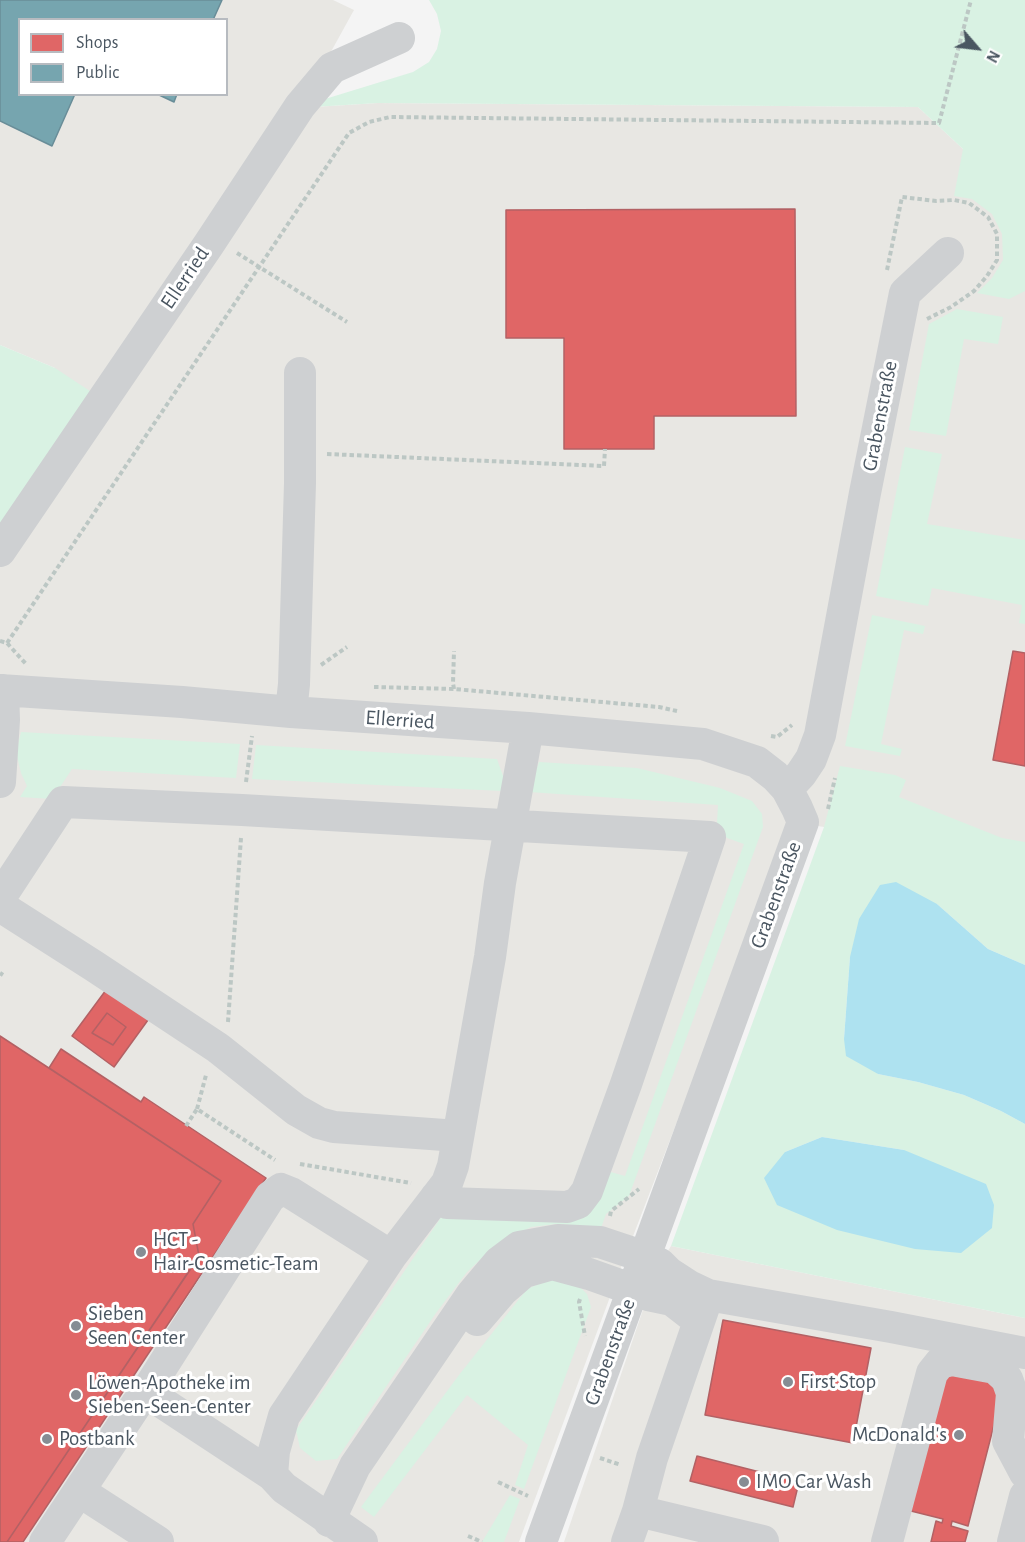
<!DOCTYPE html>
<meta charset="utf-8">
<style>
body{margin:0}
#map{position:relative;width:1025px;height:1542px;overflow:hidden;background:#f4f4f4;font-family:"Alegreya Sans",sans-serif}
canvas{display:block}
.legend{position:absolute;left:18px;top:18px;width:210px;height:78px;box-sizing:border-box;background:#fff;border:2px solid #b7bbc0;margin:0;padding:8px 10px;list-style:none;font-size:18px;color:#4a5661}
.legend li{display:flex;align-items:center;gap:12px;height:30px}
.legend b{width:30px;border:2px solid #b7bbc0}
.north{position:absolute;left:947px;top:18px;width:60px;height:60px;-webkit-text-stroke:4px #fff;paint-order:stroke;rotate:118deg;font-size:16px;font-weight:700;line-height:24px;text-align:center;color:#4a5661}
.north::after{content:'';display:block;margin:auto;width:21px;height:27px;background:#4a5661;clip-path:polygon(50% 0,100% 100%,50% 72%,0 100%)}
</style>
<div id="map">
<canvas width="1025" height="1542"></canvas>
<ul class="legend">
<li><b style="height:16px;background:#e06666"></b>Shops</li>
<li><b style="height:16px;background:#76a5af"></b>Public</li>
</ul>
<div class="north">N</div>
</div>
<script>
const ctx = document.querySelector('canvas').getContext('2d');
ctx.lineJoin = 'round';
function paint(path, color) { ctx.fillStyle = color; ctx.fill(path, 'evenodd'); }
const toPath = rows => new Path2D(rows.map(r => 'M' + r).join(''));
function strokePath(path, color, width, dash) { ctx.strokeStyle = color; ctx.lineWidth = width; ctx.lineCap = dash ? 'butt' : 'round'; ctx.setLineDash(dash || []); ctx.stroke(path); }
function write(font, color, halo, rows, align = 'center') {
  ctx.font = font + ' "Alegreya Sans",sans-serif'; ctx.lineWidth = 6; ctx.setLineDash([]); ctx.textBaseline = 'middle'; ctx.strokeStyle = halo; ctx.fillStyle = color; for (const [text, x, y, turn = 0] of rows) {
    ctx.save(); ctx.translate(x, y); ctx.rotate((+turn || 0) * Math.PI / 180); ctx.textAlign = isNaN(turn) ? turn : align; if (halo) ctx.strokeText(text, 0, 0); ctx.fillText(text, 0, 0); ctx.restore();
  }
}
const commercial = toPath([
 [0,0,333,0,354,10,301,106,313,107,378,103,918,107,963,149,1025,153,1025,877,824,827,788,821,745,945,620,1270,519,1542,0,1542,0,551,55,368,0,345],
 [20,20,226,20,226,94,20,94],
 [671,1246,1025,1318,1025,1542,564,1542,648,1295,660,1264]
]);
const green = toPath([
 [429,0,1025,0,1025,291,1009,299,977,293,992,278,1003,260,1002,234,992,214,972,199,954,196,963,149,918,107,378,103,313,107,325,99,413,72,429,62,437,49,441,31,437,14],
 [957,309,1003,317,998,344,964,339,946,436,909,430,929,324],
 [0,345,55,368,102,399,0,551],
 [905,447,942,454,927,524,1025,540,1025,624,1019,623,1022,605,932,588,928,606,876,596],
 [872,615,925,626,923,634,904,630,881,744,902,749,900,756,845,746],
 [21,732,240,744,236,778,72,769,52,799,20,797,27,786,21,773,16,752],
 [256,745,497,759,503,776,503,791,252,779],
 [539,762,637,768,720,788,752,801,762,814,763,827,629,1196,606,1214,601,1228,556,1224,531,1227,496,1245,467,1272,436,1313,337,1459,316,1461,300,1448,296,1430,442,1216,583,1215,607,1171,625,1176,744,844,727,838,717,823,718,805,529,792],
 [840,766,895,775,906,780,899,797,1002,838,1025,842,1025,965,988,949,937,904,850,957,844,1039,878,1074,918,1082,964,1095,1001,1111,1025,1124,1025,1318,671,1246,824,827],
 [822,1137,904,1150,785,1152],
 [555,1277,575,1282,587,1294,591,1307,524,1489,515,1485,528,1445,467,1395,374,1517,361,1507,459,1375,527,1289],
 [510,1495,520,1499,504,1542,482,1542]
]);
const water = toPath([
 [896,882,937,904,988,949,1025,965,1025,1124,1001,1111,964,1095,918,1082,878,1074,846,1056,844,1039,850,957,859,919,880,885],
 [822,1137,904,1150,986,1184,994,1205,992,1228,961,1253,915,1249,837,1230,777,1205,764,1178,785,1152]
]);
const shops = toPath([
 [795,209,796,416,654,416,654,449,564,449,564,338,506,338,506,210,795,209],
 [1013,651,1025,653,1025,766,993,760,1013,651],
 [106,990,148,1020,114,1067,72,1036,106,990],
 [107,1013,126,1027,113,1045,92,1033,107,1013],
 [107,1013,126,1027,113,1045,92,1033,107,1013],
 [0,1036,221,1181,193,1224,199,1256,7,1542,0,1542,0,1036],
 [61,1049,141,1102,144,1097,266,1178,204,1270,194,1264,199,1256,193,1224,221,1181,49,1068,61,1049],
 [194,1264,204,1270,23,1542,7,1542,194,1264],
 [723,1320,871,1348,853,1443,705,1415,723,1320],
 [943,1370,1004,1386,968,1526,952,1521,951,1526,968,1531,965,1542,931,1542,936,1521,942,1523,943,1519,907,1510,943,1370],
 [697,1456,799,1482,793,1507,690,1481,697,1456]
]);
const public = toPath([
 [0,0,222,0,213,20,20,20,20,94,75,94,52,146,0,121,0,0],
 [157,94,177,94,174,102,157,94]
]);
const path = toPath([
 [237,253,347,322],
 [887,270,902,197,936,201,954,200,969,203,988,217,997,234,997,260,987,276,974,291,951,307,927,319],
 [327,454,604,466,605,449],
 [0,641,7,643,26,664],
 [7,643,349,133,369,122,390,117,939,123,971,0],
 [321,665,347,647],
 [374,687,454,689,659,707,677,711],
 [454,689,453,683,454,651],
 [771,736,777,737,792,725],
 [246,782,252,736],
 [828,809,835,778],
 [0,973,3,975],
 [228,1022,241,838],
 [197,1109,206,1075],
 [186,1126,197,1109,275,1160],
 [300,1164,411,1183],
 [610,1216,611,1211,639,1189],
 [580,1299,579,1302,585,1336],
 [600,1458,621,1465],
 [498,1482,528,1496],
 [468,1536,482,1542]
]);
const minor = toPath([
 [0,551,209,244,300,106,332,68,399,38],
 [0,690,182,702,291,712,528,728,703,744,757,762,775,776,787,789,797,808,803,822,541,1542],
 [291,712,294,684,300,483,300,373],
 [0,782,4,720,3,690],
 [787,789,801,774,811,759,820,735,865,493,905,293,948,253],
 [0,898,63,802,242,810,710,837,626,1084,587,1191,578,1203,567,1207,447,1203,436,1197],
 [0,906,94,966,218,1048,296,1110,319,1123,334,1127,458,1136],
 [477,1320,502,1291,524,1272,552,1264,589,1274,648,1295,672,1300,699,1321],
 [146,1392,272,1475],
 [79,1491,158,1542],
 [638,1511,763,1541],
 [329,1521,355,1466,472,1294,499,1262,519,1247,558,1240,600,1242,645,1257,660,1264,669,1273,689,1286,708,1295,891,1327,1025,1353],
 [45,1542,136,1405,146,1392,270,1197,281,1189,291,1193,391,1256],
 [362,1542,284,1488,272,1475,274,1451,284,1416,391,1256,447,1183,453,1166,490,957,500,883,528,728],
 [627,1542,638,1511,652,1458,706,1301],
 [887,1542,932,1373,940,1363,952,1360,995,1368,1007,1379,1012,1393,1008,1441,1025,1473],
 [1013,1542,1025,1496]
]);
const markers = [
 [141,1252,6,"#868d94"],
 [76,1326,6,"#868d94"],
 [788,1382,6,"#868d94"],
 [76,1395,6,"#868d94"],
 [959,1435,6,"#868d94"],
 [47,1439,6,"#868d94"],
 [744,1482,6,"#868d94"]
];
const streetNames = [
 ["Ellerried",185,278,-56],
 ["Grabenstraße",880,416,-79],
 ["Ellerried",400,720,4],
 ["Grabenstraße",776,895,-70],
 ["Grabenstraße",610,1352,-70]
];
const poiNames = [
 ["HCT -",153,1240],
 ["Hair-Cosmetic-Team",153,1264],
 ["Sieben",88,1314],
 ["Seen Center",88,1338],
 ["First Stop",800,1382],
 ["Löwen-Apotheke im",88,1383],
 ["Sieben-Seen-Center",88,1407],
 ["McDonald's",947,1435,"right"],
 ["Postbank",59,1439],
 ["IMO Car Wash",756,1482]
];
paint(commercial, '#e8e7e3');
paint(green, '#d9f2e3');
paint(water, '#aee2f0');
paint(shops, '#e06666');
strokePath(shops, '#b36164', 1.5);
paint(public, '#76a5af');
strokePath(public, '#698d98', 1.5);
strokePath(path, '#bcc7c4', 4, [4.5, 3]);
strokePath(minor, '#ced0d2', 32);
for (const [x, y, r, color] of markers) { const dot = new Path2D(); dot.arc(x, y, r, 0, 2 * Math.PI); ctx.fillStyle = color; ctx.fill(dot); strokePath(dot, '#fff', 2); }
write('21px', '#4a5661', '#fff', streetNames);
write('21px', '#4a5661', '#fff', poiNames, 'left');
</script>
